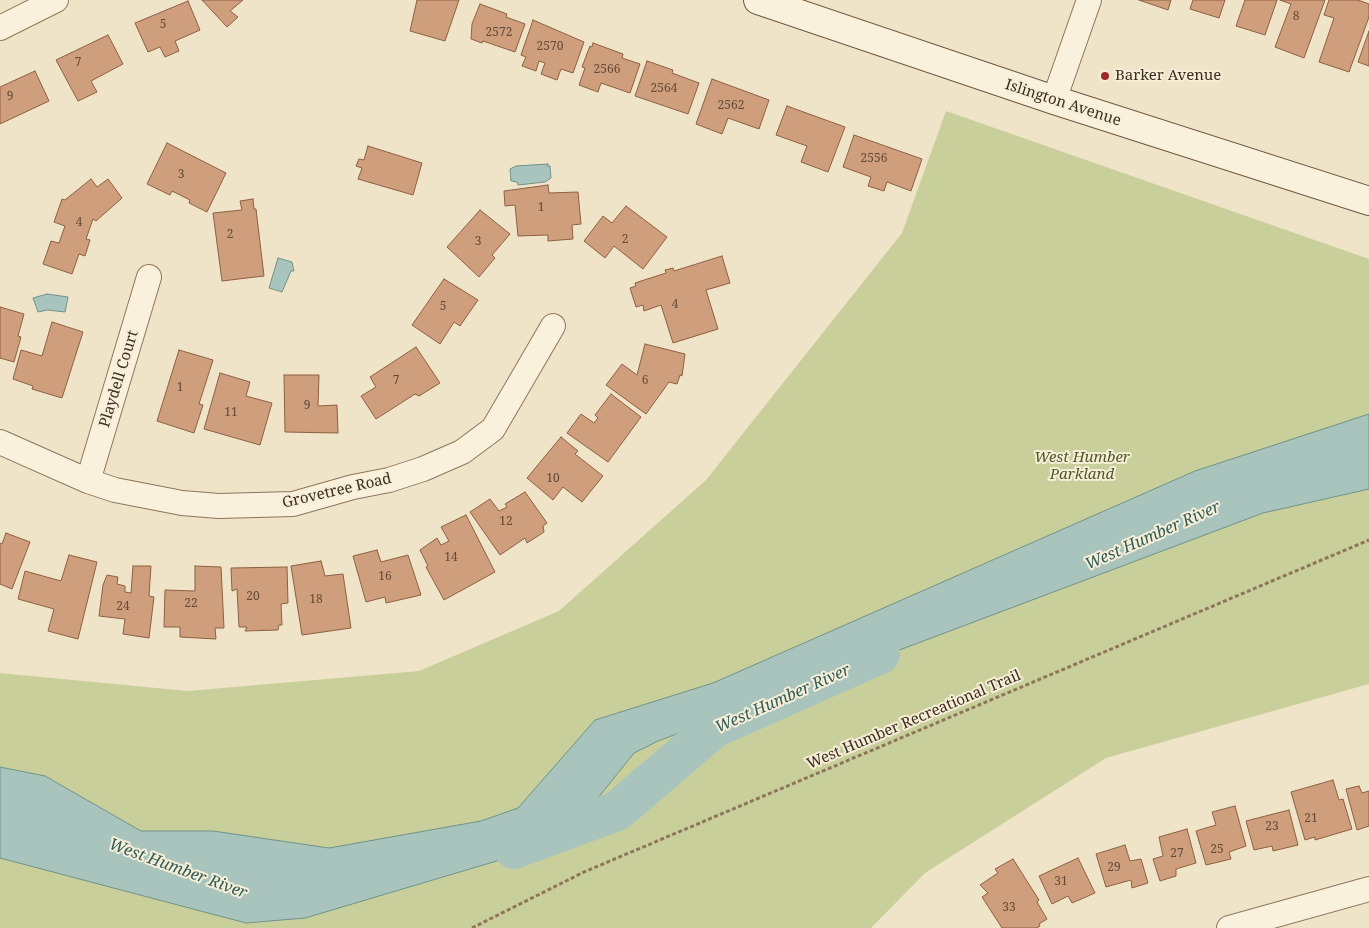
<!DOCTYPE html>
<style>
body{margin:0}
canvas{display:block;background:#f0e4c8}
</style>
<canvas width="1369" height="928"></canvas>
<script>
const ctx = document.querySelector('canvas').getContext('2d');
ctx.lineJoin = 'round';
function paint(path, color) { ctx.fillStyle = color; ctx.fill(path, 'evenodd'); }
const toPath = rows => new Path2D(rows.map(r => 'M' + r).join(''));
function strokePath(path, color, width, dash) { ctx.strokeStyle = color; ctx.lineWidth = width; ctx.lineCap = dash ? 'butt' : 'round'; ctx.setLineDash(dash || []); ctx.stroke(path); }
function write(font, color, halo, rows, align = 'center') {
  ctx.font = font + ' "Noto Serif",serif'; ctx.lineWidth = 4; ctx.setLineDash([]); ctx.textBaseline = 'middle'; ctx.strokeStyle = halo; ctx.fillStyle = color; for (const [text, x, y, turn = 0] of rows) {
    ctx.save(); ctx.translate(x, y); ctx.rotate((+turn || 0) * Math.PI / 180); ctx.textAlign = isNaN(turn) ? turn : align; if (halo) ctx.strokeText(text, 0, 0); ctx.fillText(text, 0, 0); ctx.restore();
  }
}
const green = toPath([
 [946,111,1369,259,1369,684,1106,758,925,873,871,928,0,928,0,673,188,691,419,671,559,611,706,480,902,233]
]);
const water = toPath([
 [548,164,547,166,550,166,551,178,545,182,518,185,517,182,511,181,510,169,516,166,548,164],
 [278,258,292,262,294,271,291,271,282,292,269,288,278,258],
 [47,294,68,297,65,312,47,310,38,312,33,298,47,294],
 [1369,414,1369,489,1263,513,658,741,634,753,577,824,527,852,305,918,246,923,0,858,0,767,45,776,141,831,213,831,329,848,481,821,518,808,595,720,713,683,1195,471,1369,414]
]);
const river = toPath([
 [514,849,617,811,714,728,880,654]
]);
const building = toPath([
 [202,0,243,0,230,11,238,17,227,27,202,0],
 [417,0,459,0,445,41,410,31,417,0],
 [1139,0,1171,0,1168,10,1139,0],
 [1193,0,1225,0,1219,18,1190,9,1193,0],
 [1245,0,1277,0,1265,35,1236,26,1245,0],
 [1280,0,1325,0,1304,58,1275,47,1291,4,1280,0],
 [1329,0,1358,0,1369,4,1369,17,1349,72,1319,62,1334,18,1324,15,1329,0],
 [188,1,200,30,175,41,179,51,165,57,160,47,148,52,135,23,188,1],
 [480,4,507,14,506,17,525,24,515,52,483,41,482,43,471,39,472,24,480,4],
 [533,20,584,42,573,73,561,69,557,80,541,74,545,63,539,61,536,71,522,66,526,57,521,55,533,20],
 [1369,31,1369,66,1358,62,1369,31],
 [108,35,123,64,91,81,97,92,78,101,56,60,108,35],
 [593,43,623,54,622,58,640,64,630,93,601,83,598,92,579,85,585,68,582,67,590,46,592,47,593,43],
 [647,61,673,70,672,73,699,83,688,114,635,96,647,61],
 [35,71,49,101,0,124,0,87,35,71],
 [712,79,769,100,759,129,728,118,722,134,696,124,712,79],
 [787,106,845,127,828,172,801,162,807,146,776,135,787,106],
 [854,135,922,159,911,191,887,182,884,191,868,186,871,177,843,167,854,135],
 [167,143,226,173,207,212,189,203,190,200,172,191,170,195,147,184,167,143],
 [368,146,422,163,413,195,358,179,362,168,356,166,359,159,364,160,368,146],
 [91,179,97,187,108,179,122,198,96,221,93,219,86,239,90,240,85,256,79,254,72,274,43,264,51,241,59,243,65,226,54,222,62,199,65,200,91,179],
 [548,185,549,193,578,192,581,224,572,225,573,239,548,241,548,235,518,236,515,205,505,206,504,191,548,185],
 [253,199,254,209,256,209,264,276,222,281,213,213,242,210,240,201,253,199],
 [626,206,667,237,643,269,614,246,605,258,584,241,603,216,612,223,626,206],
 [480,210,510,234,492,255,495,258,479,277,447,247,480,210],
 [722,256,730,283,706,290,718,329,673,343,661,305,644,311,643,305,636,307,630,288,636,286,635,283,666,273,665,270,673,268,674,271,722,256],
 [444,279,478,300,460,326,454,322,440,344,412,325,444,279],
 [0,307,24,314,18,336,21,337,14,362,0,358,0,307],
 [52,322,83,332,62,398,32,389,33,386,13,379,21,350,42,356,52,322],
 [645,344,685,354,682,376,680,375,677,384,669,382,646,414,606,385,622,364,637,375,645,344],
 [416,347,440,383,419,396,415,394,376,419,361,396,376,387,370,377,416,347],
 [179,350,213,360,199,404,203,405,194,433,157,421,179,350],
 [220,373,250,382,246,396,272,403,260,445,204,429,220,373],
 [284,375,319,375,318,406,337,405,338,433,285,432,284,375],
 [611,394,641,417,608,462,567,433,581,414,594,423,598,418,595,415,611,394],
 [561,437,578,451,575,454,603,476,582,502,563,487,553,500,527,478,561,437],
 [525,492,547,523,543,526,544,532,527,543,525,538,500,555,470,512,490,499,499,511,507,507,505,504,525,492],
 [466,515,495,572,444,600,426,567,428,566,420,550,437,538,441,545,449,541,441,527,466,515],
 [6,533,30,542,12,589,0,584,0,543,2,544,6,533],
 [377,550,381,562,408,555,421,595,386,603,385,597,366,602,353,556,377,550],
 [69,555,97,562,78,639,48,631,54,609,18,599,25,571,61,581,69,555],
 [321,561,325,576,343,574,351,628,302,635,291,566,321,561],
 [133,566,151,566,149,596,154,597,149,638,123,634,125,619,99,616,103,585,107,575,118,577,117,584,125,586,125,592,131,593,133,566],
 [195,566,221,567,224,628,215,628,216,639,180,637,180,627,164,627,165,590,195,591,195,566],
 [287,567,288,603,281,604,282,625,279,625,278,630,245,631,247,627,239,627,237,589,232,591,231,568,287,567],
 [1333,780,1339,800,1343,799,1352,829,1315,840,1315,837,1305,840,1291,792,1333,780],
 [1359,786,1362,793,1369,791,1369,826,1357,830,1346,789,1359,786],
 [1235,806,1246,846,1229,852,1231,859,1206,865,1196,831,1216,825,1212,812,1235,806],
 [1289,810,1298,845,1273,851,1272,846,1254,850,1246,821,1289,810],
 [1187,829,1196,863,1176,869,1176,876,1160,881,1153,859,1163,856,1159,837,1187,829],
 [1125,845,1130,861,1141,859,1148,883,1132,888,1131,880,1106,887,1096,854,1125,845],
 [1078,858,1095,893,1072,903,1068,896,1052,904,1039,876,1078,858],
 [1013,859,1039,900,1037,902,1047,919,1039,924,1040,926,1037,928,1002,928,982,897,988,893,980,885,998,873,995,869,1013,859]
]);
const path = toPath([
 [472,928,584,872,1369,540]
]);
const street = toPath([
 [0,28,56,0],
 [1054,100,1089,0],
 [0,442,88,481,115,490,182,503,219,506,293,504,353,487,389,480,423,469,462,452,493,429,553,326],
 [88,481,149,277],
 [1229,928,1369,889]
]);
const secondary = toPath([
 [758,0,1054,100,1369,201]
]);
const markers = [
 [1105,76,5,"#9e2a2b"]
];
const numberNames = [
 ["8",1296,17],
 ["5",163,25],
 ["2572",499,33],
 ["2570",550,47],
 ["7",78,63],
 ["2566",607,70],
 ["2564",664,89],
 ["9",10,97],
 ["2562",731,106],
 ["2556",874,159],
 ["3",181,175],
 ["1",541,208],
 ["4",79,223],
 ["2",230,235],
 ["2",625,240],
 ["3",478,242],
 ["4",675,305],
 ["5",443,307],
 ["7",396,381],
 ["6",645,381],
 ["1",180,388],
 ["9",307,406],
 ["11",231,413],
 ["10",553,479],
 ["12",506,522],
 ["14",451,558],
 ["16",385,577],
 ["20",253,597],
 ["18",316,600],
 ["22",191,604],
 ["24",123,607],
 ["21",1311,819],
 ["23",1272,827],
 ["25",1217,850],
 ["27",1177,854],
 ["29",1114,868],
 ["31",1061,882],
 ["33",1009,908]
];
const poiNames = [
 ["Barker Avenue",1115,76]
];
const streetNames = [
 ["Islington Avenue",1063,103,18],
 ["Playdell Court",119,379,-73],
 ["Grovetree Road",337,491,-13],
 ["West Humber Recreational Trail",914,720,-23]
];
const parkNames = [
 ["West Humber",1082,458],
 ["Parkland",1082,475]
];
const waterNames = [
 ["West Humber River",1153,536,-24],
 ["West Humber River",783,699,-24],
 ["West Humber River",178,869,20]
];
paint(green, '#c9cf9b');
paint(water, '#a9c4bc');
strokePath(water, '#6f938a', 1);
strokePath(river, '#a9c4bc', 40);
paint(building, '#cf9f7d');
strokePath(building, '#8d5f41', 1);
strokePath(street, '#8d765c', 26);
strokePath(secondary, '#6f573f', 30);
strokePath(path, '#8d765c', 3, [4, 2.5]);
strokePath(street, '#faf1dc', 24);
strokePath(secondary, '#faf1dc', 28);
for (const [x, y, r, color] of markers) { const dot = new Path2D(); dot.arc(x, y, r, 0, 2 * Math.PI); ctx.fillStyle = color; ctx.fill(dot); strokePath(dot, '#f7eed8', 2); }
write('12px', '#624a37', null, numberNames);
write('15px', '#3d2e20', '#f7eed8', poiNames, 'left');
write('15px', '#3d2e20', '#f7eed8', streetNames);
write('italic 15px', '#4d5a26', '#f7eed8', parkNames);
write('italic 16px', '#2f5d5a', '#f7eed8', waterNames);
</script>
